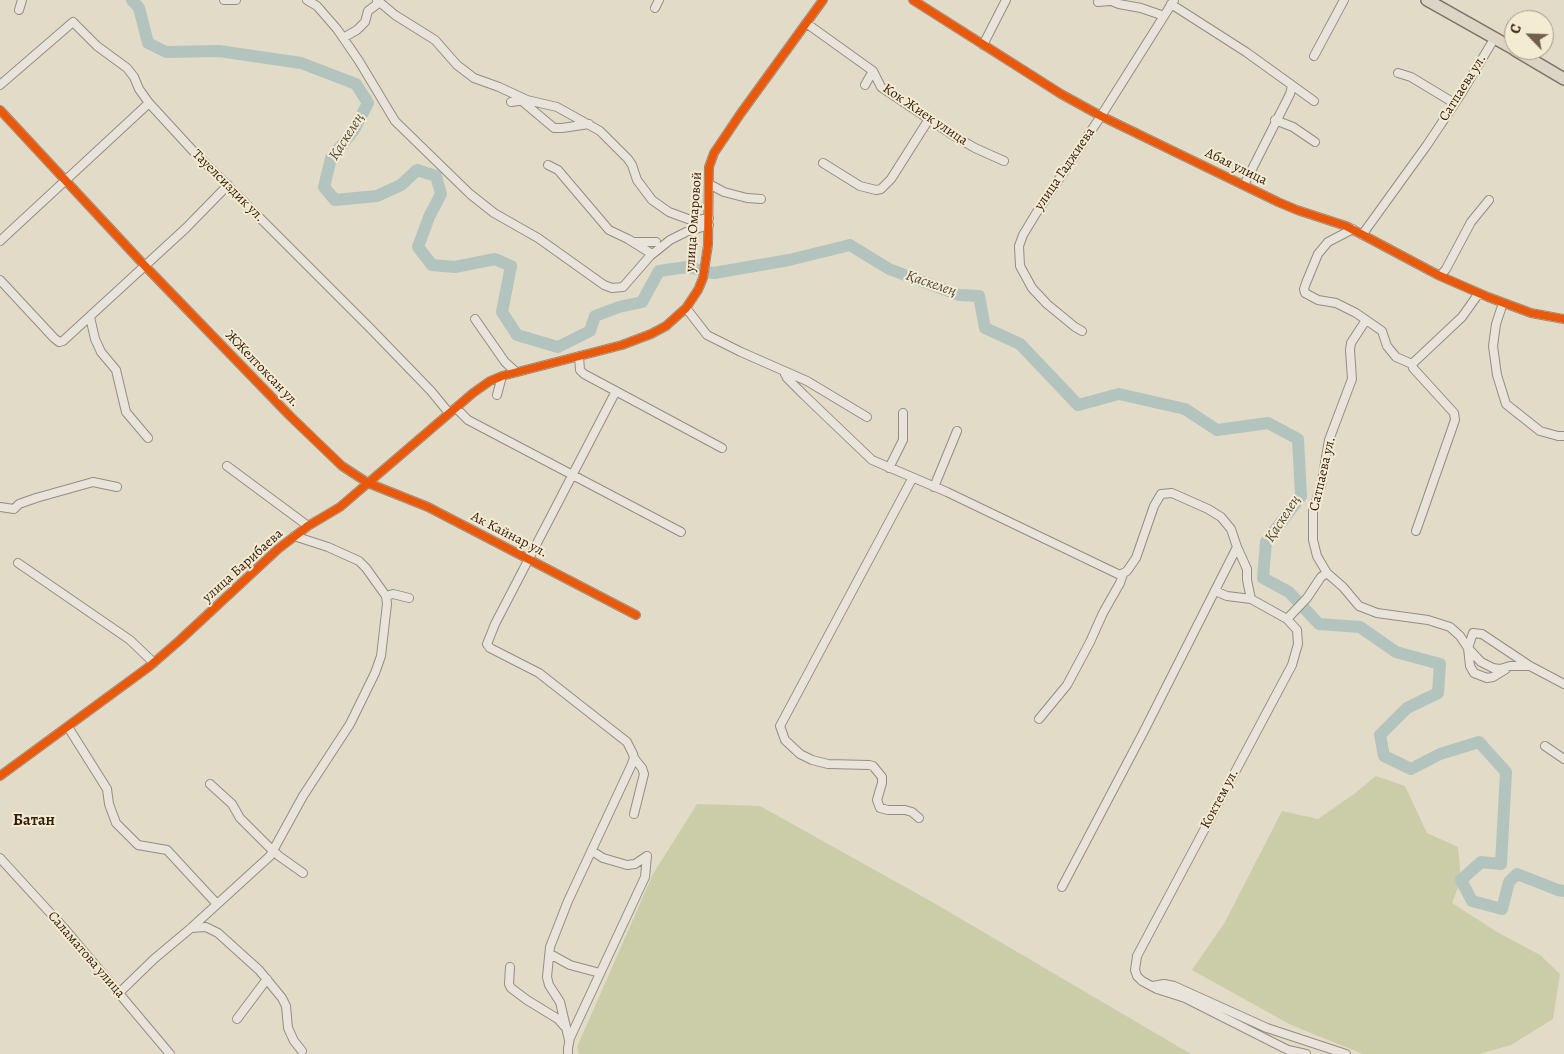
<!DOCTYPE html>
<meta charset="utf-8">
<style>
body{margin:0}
#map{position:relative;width:1564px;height:1054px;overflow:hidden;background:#e2dbc7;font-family:Alegreya,serif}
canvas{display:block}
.north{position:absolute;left:1504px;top:10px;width:50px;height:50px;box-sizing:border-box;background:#f4ebd3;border:1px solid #a79883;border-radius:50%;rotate:294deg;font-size:14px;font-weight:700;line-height:20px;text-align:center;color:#341b0c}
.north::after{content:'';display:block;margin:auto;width:18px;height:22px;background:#715e4d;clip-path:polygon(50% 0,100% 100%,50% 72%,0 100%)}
</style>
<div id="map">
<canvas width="1564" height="1054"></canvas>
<div class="north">С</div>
</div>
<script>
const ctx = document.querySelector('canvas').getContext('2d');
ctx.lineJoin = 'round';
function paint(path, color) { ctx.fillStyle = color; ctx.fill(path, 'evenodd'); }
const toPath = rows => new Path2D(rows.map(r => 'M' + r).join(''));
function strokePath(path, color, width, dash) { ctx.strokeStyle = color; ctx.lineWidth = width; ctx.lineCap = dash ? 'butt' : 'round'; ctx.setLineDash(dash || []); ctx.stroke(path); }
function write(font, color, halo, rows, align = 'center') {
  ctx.font = font + ' Alegreya,serif'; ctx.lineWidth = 4; ctx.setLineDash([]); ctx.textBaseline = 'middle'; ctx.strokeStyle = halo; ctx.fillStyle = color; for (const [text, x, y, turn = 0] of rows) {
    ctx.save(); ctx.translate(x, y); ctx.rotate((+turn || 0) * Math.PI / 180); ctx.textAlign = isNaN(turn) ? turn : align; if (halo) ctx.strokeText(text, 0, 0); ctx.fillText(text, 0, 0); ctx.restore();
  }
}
const green = toPath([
 [1376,776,1405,786,1427,833,1458,847,1461,880,1452,903,1497,932,1540,955,1560,974,1553,1019,1511,1045,1479,1054,1363,1054,1291,1025,1192,970,1225,922,1282,811,1318,819,1354,794],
 [697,804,760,806,934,903,1191,1054,579,1054,577,1047,653,874]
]);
const river = toPath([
 [132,0,139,8,148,43,166,52,219,51,301,63,356,84,368,103,354,130,331,158,324,187,335,200,377,196,401,185,417,170,436,176,441,194,429,217,418,247,432,265,455,267,495,259,511,266,502,312,517,335,558,347,590,331,595,316,619,307,642,302,659,271,687,267,696,269],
 [707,272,714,273,789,260,850,245,889,269,959,295,979,296,985,328,1020,344,1078,405,1119,394,1185,409,1217,430,1268,423,1298,439,1301,496,1266,542,1263,578,1289,592,1319,624,1360,627,1396,652,1440,664,1438,693,1407,708,1380,735,1384,756,1411,769,1440,754,1479,742,1506,772,1501,864,1481,862,1461,880,1472,901,1502,909,1509,882,1517,874,1558,890,1564,891]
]);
const minor = toPath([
 [224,0,236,0],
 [307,0,317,6,337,29,359,61,395,121,470,194,494,213,538,238,604,285,612,288,623,287,650,256,670,240,686,232,709,225],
 [377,0,395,15,435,40,457,65,474,78,499,87,527,100,557,107,600,131,628,159,632,165,637,180,652,200,669,212,688,219,698,220,709,218],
 [913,0,1061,94,1101,116,1278,202,1297,210,1346,226,1440,276,1488,297,1531,313,1564,319],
 [1109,0,1119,4,1141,8,1164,16],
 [1098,2,1110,1],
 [1171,4,1246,52,1314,101],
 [655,8,659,0],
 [19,10,22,0],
 [806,23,873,71,881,87,956,137,975,148,1004,161],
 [343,38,357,30,365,22,368,11,380,2],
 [983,45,1006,0],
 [1314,56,1344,0],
 [1398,73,1411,77,1454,103],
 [0,85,73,22,97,46,127,68,134,77,139,89,149,103,195,153,370,328,431,391,449,413],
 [865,85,873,71],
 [522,101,554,128,562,128,589,124],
 [511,102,525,100],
 [0,110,145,266,290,416,342,466,368,483,428,507,636,615],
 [1275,120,1293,127,1315,142],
 [823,163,860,186,876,190,881,189,891,179,929,119],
 [548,165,558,170,609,230,628,239,652,254],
 [709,184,724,192,747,198,761,199],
 [1244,185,1290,94,1292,86],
 [1353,229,1328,242,1318,254,1306,283,1304,289,1305,293,1318,300,1336,303,1356,313,1382,331,1387,346,1396,357,1412,364],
 [1362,235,1427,145,1461,94,1494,39],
 [0,241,149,103],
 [634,242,656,242],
 [1440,276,1446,269,1471,222,1489,200],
 [0,280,54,338,59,342,63,341,186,228,228,185],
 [1503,303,1496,324,1493,346,1497,375,1506,404,1540,431,1558,436,1564,436],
 [686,308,707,335,741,352,807,381,867,417],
 [90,317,95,339,101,352,116,370,126,412,148,438],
 [475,319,505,362,516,372],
 [1366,320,1351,343,1350,350,1352,379,1329,440,1321,486,1313,511,1313,540,1317,556,1327,573,1343,587,1359,606,1377,613,1428,620,1450,627,1460,636,1468,648,1481,662,1493,668,1500,669,1510,666,1530,666],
 [1082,331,1075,327,1047,304,1032,288,1020,266,1019,246,1023,235,1035,215,1101,116,1174,0],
 [579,356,580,370,584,374,722,448],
 [1412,364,1413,368,1454,413,1455,420,1416,531],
 [1412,364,1462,317,1479,293],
 [784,372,787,378,804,395,872,460,947,492,1120,575,1127,571,1136,558,1154,506,1161,494,1172,493,1208,509,1221,517,1231,529,1237,547,1247,569,1247,580,1251,599],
 [497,395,502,376],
 [456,408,468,420,681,532],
 [227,466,308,526],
 [889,468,903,440,903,413],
 [912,479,780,726,785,740,800,754,812,760,828,764,869,765,873,766,882,777,882,783,877,800,880,808,888,810,905,810,912,812,919,818],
 [934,487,957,431],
 [0,507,14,509,19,504,36,498,93,482,117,487],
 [18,563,130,640,154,663],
 [1215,591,1227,596,1251,599,1287,619,1297,630,1298,644,1292,665,1137,956,1135,970,1137,976,1142,981,1157,989,1185,998,1288,1050,1306,1054],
 [386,596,393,594,409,598],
 [1287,619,1307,598,1321,577,1327,573],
 [1506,669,1493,677,1487,678,1474,673,1470,666,1468,648,1473,633,1482,634,1530,666,1564,684],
 [1039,719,1067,685,1090,642,1103,613,1120,583,1123,574],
 [68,727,107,789,109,804,116,823,138,845,167,850,217,904],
 [1545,746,1564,759],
 [634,758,642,768,644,774,634,814],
 [0,776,150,666,180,640,278,549,308,526,340,507,473,393,490,381,502,376,622,345,651,334,666,326,686,308,698,290,703,278,708,245,709,167,714,153,741,113,823,0],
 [210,784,232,804,240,818,267,845,279,856,303,873],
 [592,851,603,858,627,865,635,864,647,856],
 [0,858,64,928,170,1054],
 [1062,887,1144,731,1237,547],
 [191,928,206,927,218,933,259,970,282,998,286,1006,288,1028,294,1041,302,1051],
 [550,954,570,965,600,973],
 [510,967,509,984,511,988,527,1000,558,1019,564,1026],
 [1153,986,1164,984,1174,986,1267,1028,1346,1054],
 [119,993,154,959,191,928,270,856,303,796,350,724,375,673,381,656,387,604,386,596,366,568,359,561,328,547,294,536],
 [237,1019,267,979],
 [569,1040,560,1002,549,985,547,977,550,947,568,901,631,766,634,758,633,754,627,742,539,673,490,648,487,644,495,624,616,391],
 [568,1054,568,1048,570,1038,645,877,647,856]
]);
const highway = toPath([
 [1427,0,1514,49],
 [1515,50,1564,79]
]);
const cycleway = toPath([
 [913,0,1061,94,1101,116,1278,202,1297,210,1346,226,1440,276,1488,297,1531,313,1564,319],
 [0,110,145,266,290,416,342,466,368,483,428,507,636,615],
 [0,776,150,666,180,640,278,549,308,526,340,507,473,393,490,381,502,376,622,345,651,334,666,326,686,308,698,290,703,278,708,245,709,167,714,153,741,113,823,0]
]);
const streetNames = [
 ["Сатпаева ул.",1463,88,-58],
 ["Кок Жиек улица",925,115,34],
 ["Абая улица",1236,167,26],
 ["улица Гаджиева",1065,169,-56],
 ["Тауелсиздик ул.",228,186,45],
 ["улица Омаровой",694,222,-86],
 ["ЖЖелтоксан ул.",262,369,46],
 ["Сатпаева ул.",1323,474,-77],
 ["Ак Кайнар ул.",509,535,27],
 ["улица Барибаева",243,566,-42],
 ["Коктем ул.",1220,799,-62],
 ["Саламатова улица",86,955,49]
];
const waterNames = [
 ["Қаскелең",347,137,-58],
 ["Қаскелең",931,284,19],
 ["Қаскелең",1283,519,-57]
];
const quarterNames = [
 ["Батан",34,821]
];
paint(green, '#cbcda9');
strokePath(river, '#b3c4bf', 12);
strokePath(minor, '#948d80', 10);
strokePath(highway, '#7b7367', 14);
strokePath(minor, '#e8e4db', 8);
strokePath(highway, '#dcd4c5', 11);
strokePath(cycleway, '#e8590c', 8);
write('14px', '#341b0c', '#f4ebd3', streetNames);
write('italic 15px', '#544b41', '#f4ebd3', waterNames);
write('bold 16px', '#341b0c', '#f4ebd3', quarterNames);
</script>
